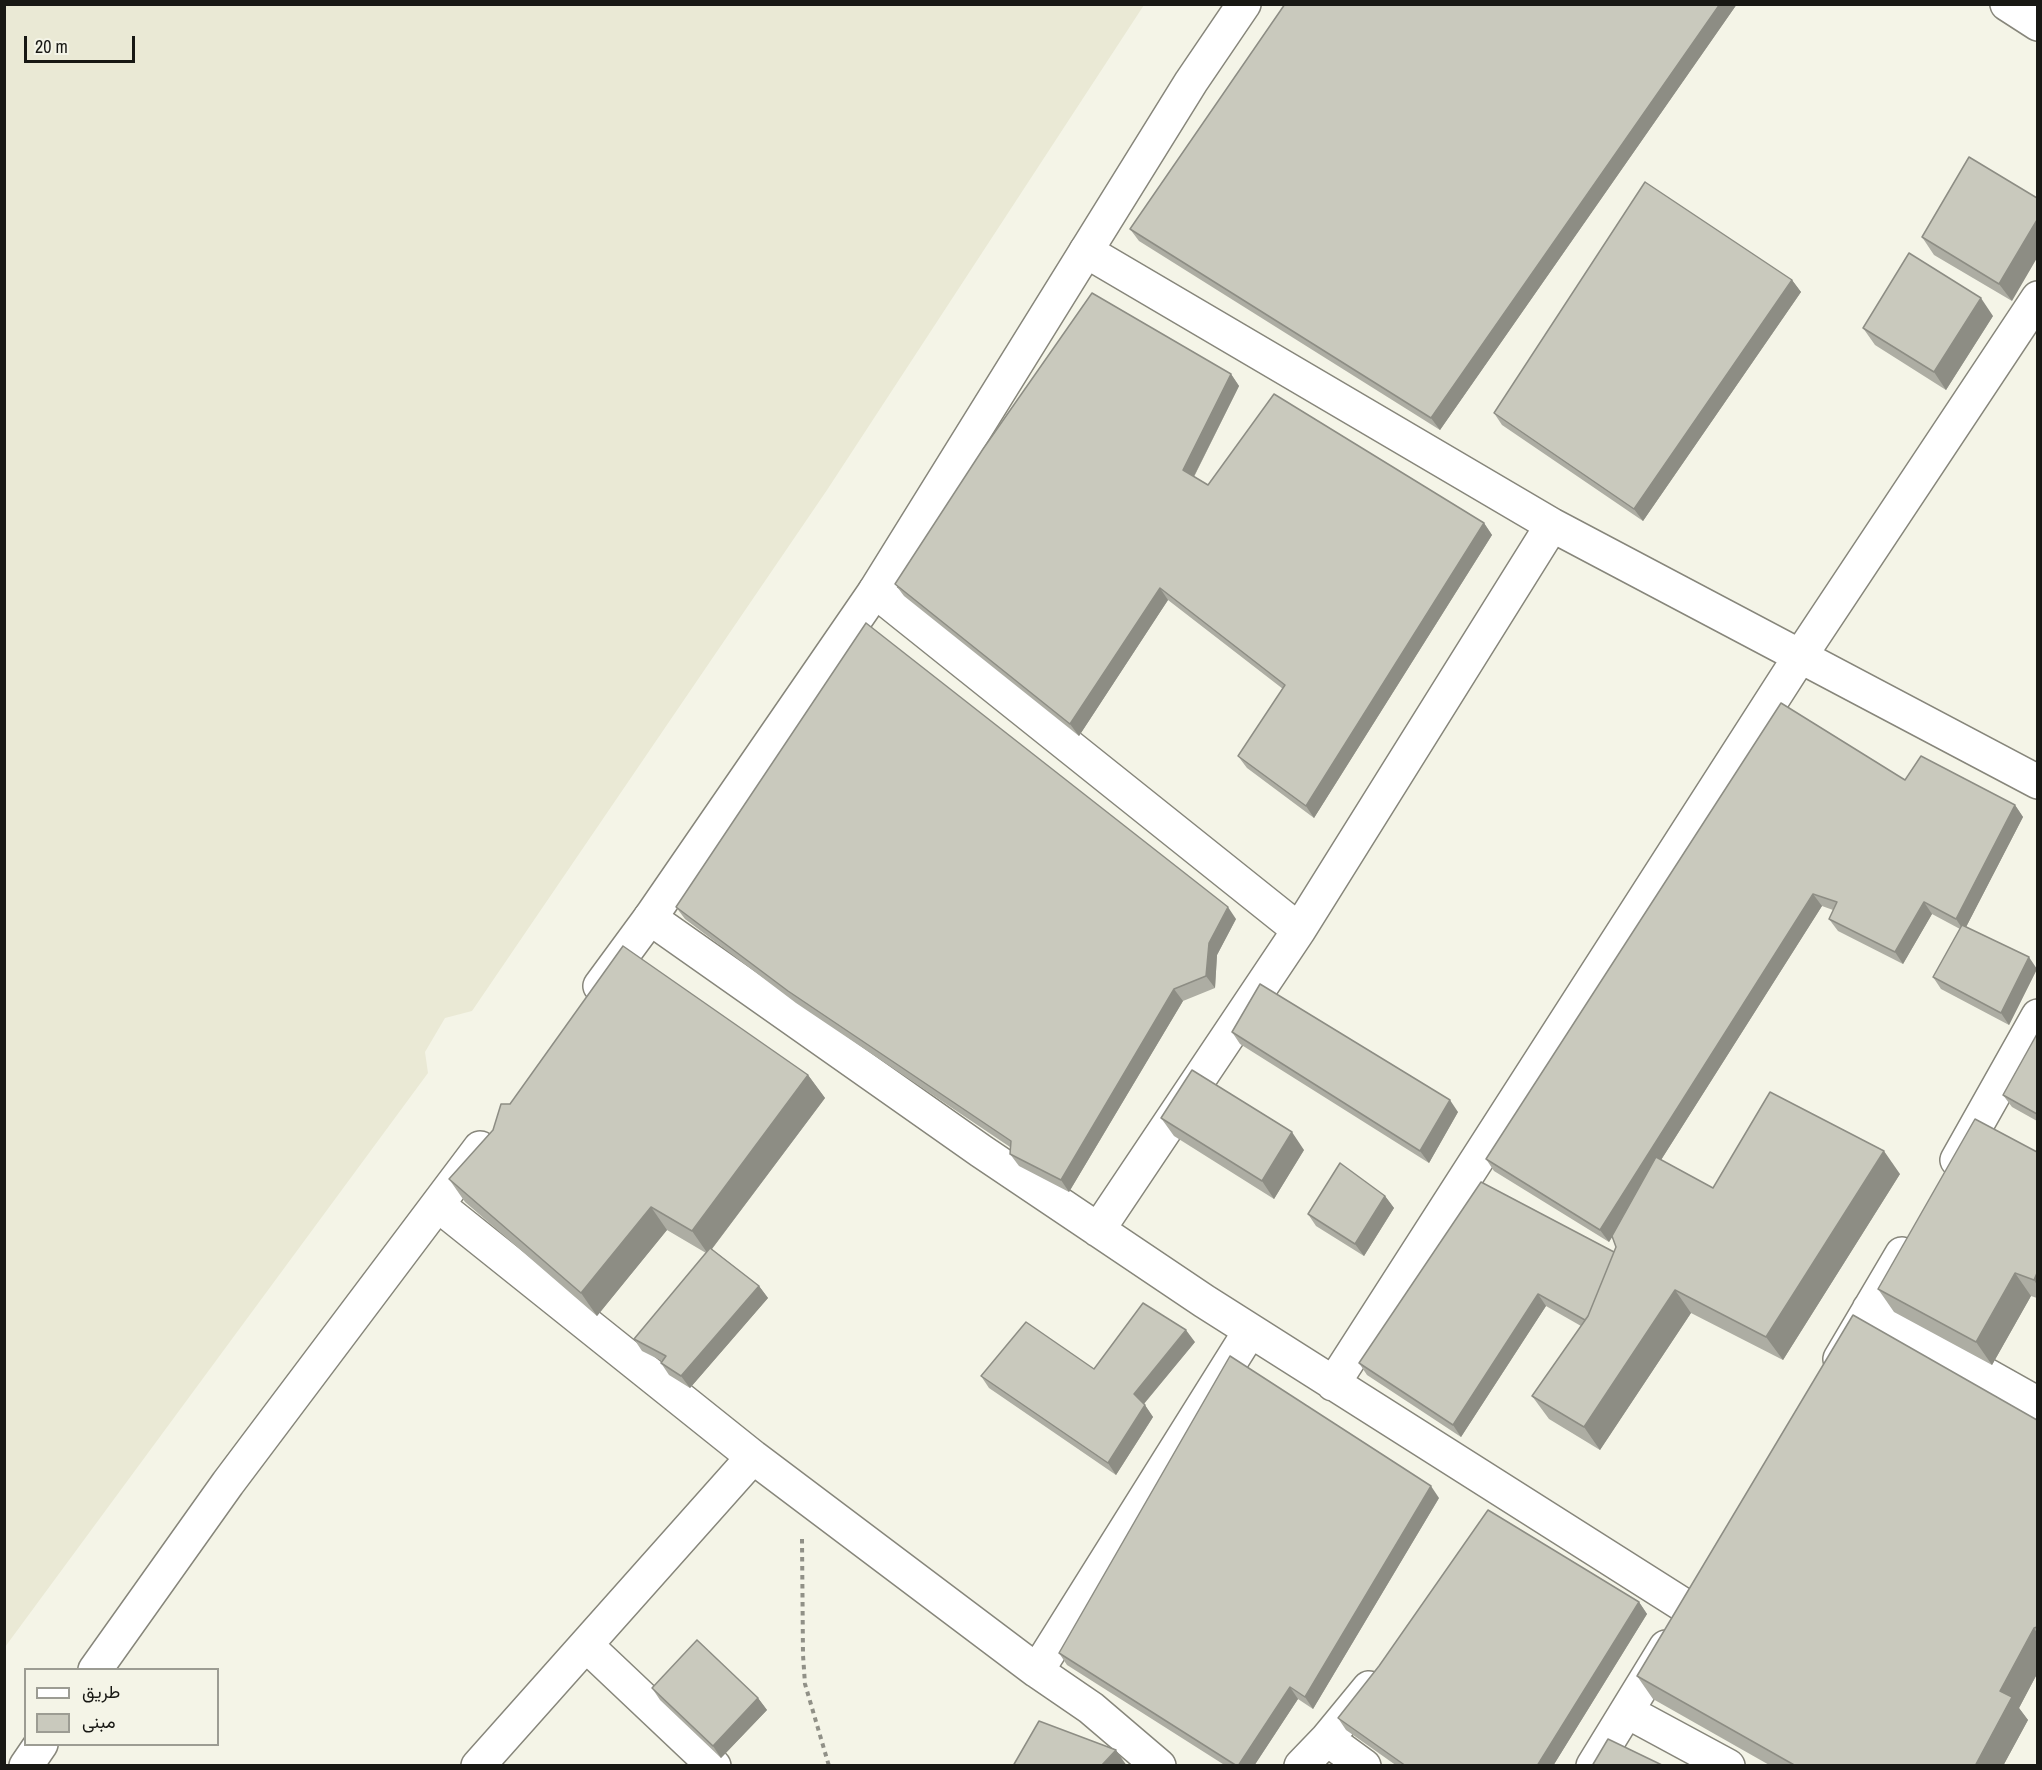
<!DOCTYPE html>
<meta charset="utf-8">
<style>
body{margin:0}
#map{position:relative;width:2042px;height:1770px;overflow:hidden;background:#f4f4e7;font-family:"Archivo Narrow",Vazirmatn,sans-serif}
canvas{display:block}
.frame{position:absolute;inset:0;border:6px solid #181814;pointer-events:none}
.legend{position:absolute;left:24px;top:1668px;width:195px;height:78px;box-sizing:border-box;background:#f4f4e7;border:2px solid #9c9c93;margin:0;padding:8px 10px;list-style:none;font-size:18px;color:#181814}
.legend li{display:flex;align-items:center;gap:12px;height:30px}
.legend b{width:30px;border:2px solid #9c9c93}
.scale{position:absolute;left:24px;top:36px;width:111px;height:27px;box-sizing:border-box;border:3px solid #181814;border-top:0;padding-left:8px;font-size:18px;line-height:21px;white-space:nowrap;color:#181814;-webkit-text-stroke:4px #f4f4e7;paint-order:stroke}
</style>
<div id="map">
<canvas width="2042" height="1770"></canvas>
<div class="frame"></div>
<ul class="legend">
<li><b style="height:8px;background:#fff"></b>طريق</li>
<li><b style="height:16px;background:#c9c9bd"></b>مبنى</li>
</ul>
<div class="scale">20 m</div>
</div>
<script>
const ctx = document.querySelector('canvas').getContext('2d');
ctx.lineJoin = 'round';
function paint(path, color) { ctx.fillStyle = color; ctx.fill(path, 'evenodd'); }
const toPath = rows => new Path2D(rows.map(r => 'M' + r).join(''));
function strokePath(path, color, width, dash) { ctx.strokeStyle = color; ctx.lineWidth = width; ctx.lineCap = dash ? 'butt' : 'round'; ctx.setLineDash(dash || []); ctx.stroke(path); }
const built = toPath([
 [5,4,1144,5,827,490,472,1011,445,1018,425,1052,428,1073,5,1647]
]);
const path = toPath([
 [802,1539,803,1655,805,1684,829,1766]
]);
const minor = toPath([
 [2007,4,2038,24],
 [1086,251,1552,525,2038,782],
 [875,591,1299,930],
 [650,918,981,1151,1204,1301,1688,1608],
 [1957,1160,2038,1016],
 [438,1205,753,1457,1037,1671,1091,1708,1159,1766],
 [1098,1230,1299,930,1552,525],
 [1869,1309,2038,1404],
 [1840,1359,1902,1254],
 [1333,1384,1799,658,2038,298],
 [586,1645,714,1766],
 [1037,1671,1250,1331],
 [1628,1712,1728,1766],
 [1327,1739,1364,1766],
 [478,1766,753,1457],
 [1301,1766,1327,1739,1369,1688],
 [1593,1766,1666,1647]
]);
const tertiary = toPath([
 [600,986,650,918,875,591,1191,82,1244,4],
 [95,1670,228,1483,480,1148],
 [26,1766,41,1744]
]);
const wall = toPath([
 [1285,4,1737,4,1440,430,1139,241,1130,229],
 [1969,157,2012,301,1934,255,1922,237],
 [1792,280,1801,292,1643,521,1502,425,1494,413],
 [1993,316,1946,390,1875,345,1863,328],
 [1231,374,1239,386,1194,477,1208,485,1484,523,1492,535,1314,818,1247,768,1238,756,1283,689,1168,600,1079,736,904,596,895,584],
 [1905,780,2015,805,2023,817,1966,927,2037,969,2009,1025,1941,989,1933,977,1960,929,1932,914,1903,964,1838,931,1829,919,1833,910,1822,906,1661,1160,1713,1188,1900,1174,1783,1360,1691,1313,1600,1450,1549,1419,1532,1396,1581,1326,1546,1306,1461,1437,1367,1375,1359,1363,1614,1252,1616,1247,1612,1237,1609,1242,1494,1171,1486,1159],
 [676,907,1236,919,1217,955,1215,988,1183,1001,1069,1192,1019,1166,1010,1154,1010,1147,796,1003,685,919],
 [1232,1032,1458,1112,1429,1163,1240,1044],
 [2037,1034,2037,1121,2012,1107,2003,1095],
 [808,1075,825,1098,712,1249,759,1286,768,1298,690,1388,669,1375,661,1363,662,1361,642,1351,634,1339,706,1253,667,1230,597,1316,465,1202,449,1179,493,1130,510,1104],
 [1161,1118,1304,1150,1274,1199,1174,1136],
 [2037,1152,2037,1298,2031,1296,1992,1365,1894,1312,1878,1289],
 [1385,1196,1394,1208,1364,1256,1316,1226,1308,1214],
 [1195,1342,1144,1404,1153,1417,1116,1475,989,1388,981,1376,1094,1369],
 [2037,1420,2037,1674,2019,1708,2028,1720,2003,1766,1771,1766,1653,1699,1637,1676],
 [1439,1498,1313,1709,1298,1699,1254,1766,1226,1766,1067,1665,1059,1653],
 [1639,1602,1647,1614,1553,1766,1397,1766,1346,1730,1338,1718],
 [652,1688,758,1698,767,1710,721,1758,660,1700]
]);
const shadedWall = toPath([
 [1720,4,1737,4,1440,430,1431,418],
 [2037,220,2037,258,2012,301,1999,284],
 [1792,280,1801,292,1643,521,1634,509],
 [1981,298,1993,316,1946,390,1934,372],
 [1231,374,1239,386,1191,482,1183,470],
 [1484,523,1492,535,1314,818,1306,806],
 [1160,588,1168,600,1079,736,1070,724],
 [2015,805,2023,817,1964,931,1956,919],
 [1813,894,1822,906,1609,1242,1600,1230],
 [1924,902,1932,914,1903,964,1895,952],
 [1228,907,1236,919,1217,955,1215,988,1206,976,1209,943],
 [2029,957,2037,969,2009,1025,2001,1013],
 [1174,989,1183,1001,1069,1192,1061,1180],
 [808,1075,825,1098,708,1254,692,1231],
 [1450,1100,1458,1112,1429,1163,1420,1151],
 [1292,1132,1304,1150,1274,1199,1262,1181],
 [1884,1151,1900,1174,1783,1360,1766,1337],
 [1385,1196,1394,1208,1364,1256,1355,1244],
 [651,1207,667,1230,597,1316,581,1293],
 [2015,1273,2031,1296,1992,1365,1976,1342],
 [2037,1273,2037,1285,2034,1280],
 [759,1286,768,1298,690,1388,681,1376],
 [1675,1290,1691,1313,1600,1450,1584,1427],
 [1538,1294,1546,1306,1461,1437,1453,1425],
 [1186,1330,1195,1342,1142,1406,1134,1394],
 [1145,1405,1153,1417,1116,1475,1108,1463],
 [1431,1486,1439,1498,1313,1709,1305,1697],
 [1639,1602,1647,1614,1553,1766,1537,1766],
 [2034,1628,2037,1633,2037,1674,2019,1708,2028,1720,2003,1766,1975,1766,2000,1691],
 [1290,1687,1298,1699,1254,1766,1238,1766],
 [758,1698,767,1710,721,1758,713,1746],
 [1116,1750,1127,1766,1101,1766]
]);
const building = toPath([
 [1285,4,1720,4,1431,418,1130,229,1285,4],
 [1969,157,2037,198,2037,220,1999,284,1922,237,1969,157],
 [1645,182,1792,280,1634,509,1494,413,1645,182],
 [1909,253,1981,298,1934,372,1863,328,1909,253],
 [1092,293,1231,374,1183,470,1208,485,1274,394,1484,523,1306,806,1238,756,1285,685,1160,588,1070,724,895,584,983,449,1092,293],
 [866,623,1228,907,1209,943,1206,976,1174,989,1061,1180,1010,1154,1011,1141,788,991,676,907,866,623],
 [1781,703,1905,780,1921,756,2015,805,1956,919,1924,902,1895,952,1829,919,1837,902,1813,894,1600,1230,1486,1159,1781,703],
 [1962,925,2029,957,2001,1013,1933,977,1962,925],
 [623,946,808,1075,692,1231,651,1207,581,1293,449,1179,493,1130,501,1104,510,1104,623,946],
 [1260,984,1450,1100,1420,1151,1232,1032,1260,984],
 [2037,1034,2037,1114,2003,1095,2037,1034],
 [1192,1070,1292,1132,1262,1181,1161,1118,1192,1070],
 [1770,1092,1884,1151,1766,1337,1675,1290,1584,1427,1532,1396,1588,1316,1616,1247,1612,1236,1656,1157,1713,1188,1770,1092],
 [1975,1119,2037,1152,2037,1273,2034,1280,2015,1273,1976,1342,1878,1289,1975,1119],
 [1340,1163,1385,1196,1355,1244,1308,1214,1340,1163],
 [1481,1182,1614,1252,1588,1316,1585,1320,1538,1294,1453,1425,1359,1363,1481,1182],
 [710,1248,759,1286,681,1376,661,1363,666,1356,634,1339,710,1248],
 [1143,1303,1186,1330,1134,1394,1145,1405,1108,1463,981,1376,1026,1322,1094,1369,1143,1303],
 [1853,1315,2037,1420,2037,1627,2034,1628,2000,1691,2012,1697,1975,1766,1796,1766,1637,1676,1853,1315],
 [1230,1356,1431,1486,1305,1697,1290,1687,1238,1766,1237,1766,1059,1653,1230,1356],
 [1488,1510,1639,1602,1537,1766,1406,1766,1338,1718,1379,1666,1488,1510],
 [697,1640,758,1698,713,1746,652,1688,697,1640],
 [1039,1721,1116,1750,1101,1766,1013,1766,1039,1721],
 [1608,1739,1664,1766,1592,1766,1608,1739]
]);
paint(built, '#eae9d5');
strokePath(minor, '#87867b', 36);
strokePath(tertiary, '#87867b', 36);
strokePath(path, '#909087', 4, [4.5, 4.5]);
strokePath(minor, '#fff', 33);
strokePath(tertiary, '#fff', 33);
paint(wall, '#adada3');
paint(shadedWall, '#8d8d84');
paint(building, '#c9c9bd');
strokePath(building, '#8d8d84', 1.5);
</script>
